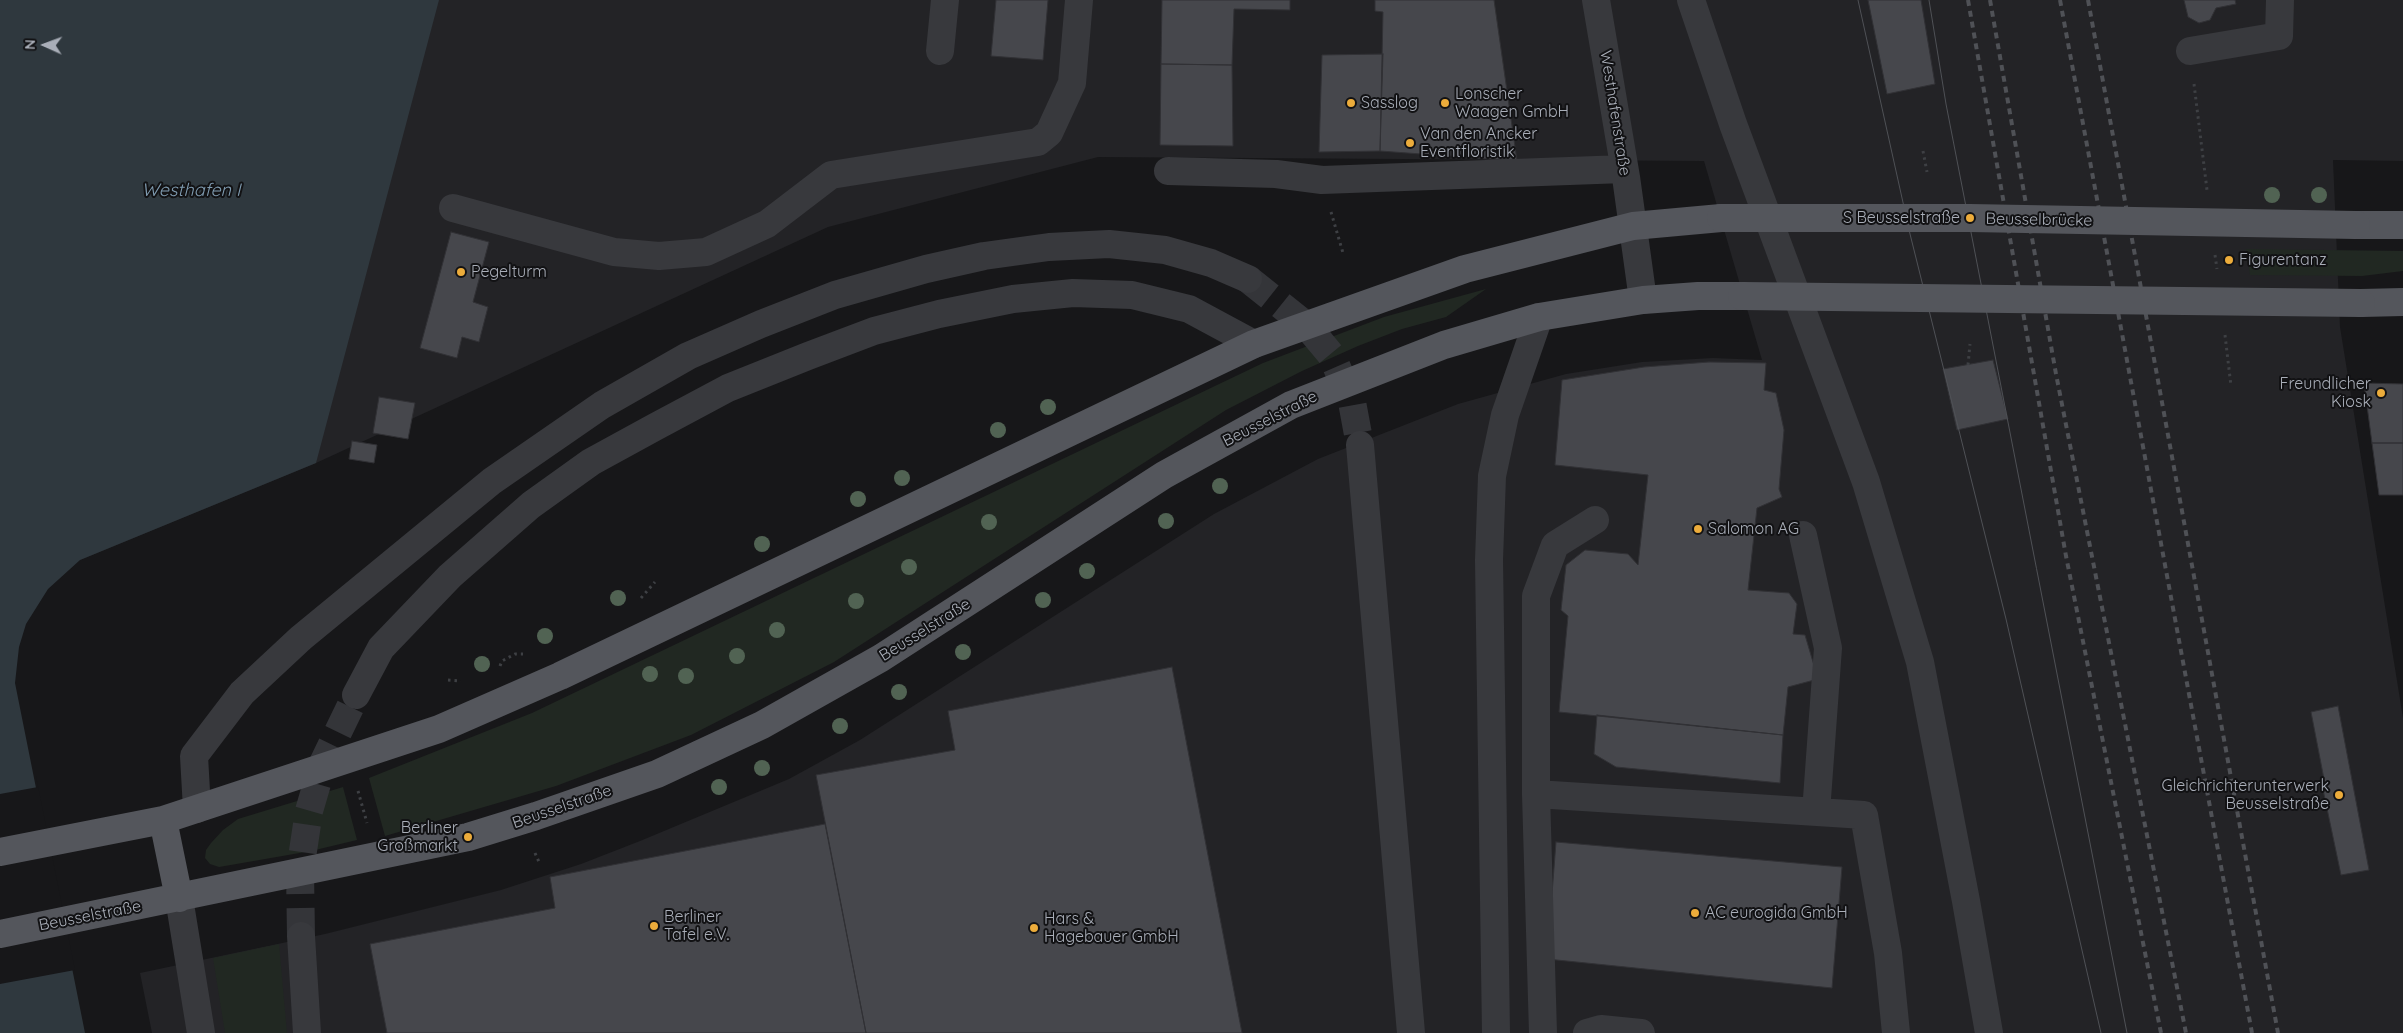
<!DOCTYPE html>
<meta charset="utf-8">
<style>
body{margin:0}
#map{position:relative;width:2403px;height:1033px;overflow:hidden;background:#171719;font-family:Quicksand,sans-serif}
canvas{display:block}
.north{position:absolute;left:20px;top:20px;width:50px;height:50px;-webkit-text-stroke:4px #121214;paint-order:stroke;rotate:272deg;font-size:14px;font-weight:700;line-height:20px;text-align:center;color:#a9aeb8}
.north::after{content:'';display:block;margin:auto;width:18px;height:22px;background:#a9aeb8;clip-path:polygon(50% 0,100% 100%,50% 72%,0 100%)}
</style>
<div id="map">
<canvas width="2403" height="1033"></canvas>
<div class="north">N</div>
</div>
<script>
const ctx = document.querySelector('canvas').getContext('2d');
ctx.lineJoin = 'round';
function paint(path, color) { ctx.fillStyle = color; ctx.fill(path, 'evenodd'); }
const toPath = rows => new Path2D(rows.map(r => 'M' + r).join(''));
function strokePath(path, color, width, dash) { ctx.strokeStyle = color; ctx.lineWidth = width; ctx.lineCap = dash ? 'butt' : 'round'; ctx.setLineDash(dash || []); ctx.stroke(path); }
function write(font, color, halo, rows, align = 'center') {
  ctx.font = font + ' Quicksand,sans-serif'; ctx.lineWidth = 4; ctx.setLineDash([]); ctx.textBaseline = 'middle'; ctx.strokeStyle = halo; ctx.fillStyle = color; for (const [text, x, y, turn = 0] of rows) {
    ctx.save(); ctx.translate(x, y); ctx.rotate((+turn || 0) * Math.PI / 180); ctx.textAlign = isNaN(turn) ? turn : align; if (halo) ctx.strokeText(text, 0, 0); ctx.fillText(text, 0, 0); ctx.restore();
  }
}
const built = toPath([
 [0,0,2403,0,2403,161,2333,160,2340,327,2403,718,2403,1033,152,1033,140,973,325,934,501,890,581,864,640,841,789,779,860,740,1214,514,1318,459,1458,404,1566,374,1642,362,1713,358,1762,360,1704,161,1098,157,828,227,316,463,80,560]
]);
const green = toPath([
 [2246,249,2403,251,2403,271,2362,276,2250,275],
 [1486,289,1446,317,1402,329,1358,346,1302,371,1226,410,834,662,691,735,556,786,385,836,369,778,532,713,1263,363,1384,317],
 [343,787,357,840,311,851,219,867,210,864,205,858,206,850,211,843,223,830,238,819],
 [279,944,287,1033,225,1033,213,958]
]);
const water = toPath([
 [0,0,439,0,316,463,80,560,48,589,26,624,19,647,15,683,85,1033,0,1033]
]);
const pier = toPath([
 [36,776,75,970,0,984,0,794,38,787]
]);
const building = toPath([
 [996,0,1048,0,1043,60,991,56,996,0],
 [1162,0,1290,0,1290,10,1234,9,1232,65,1161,64,1162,0],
 [1375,0,1494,0,1517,161,1380,151,1383,12,1375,11,1375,0],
 [1868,0,1921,0,1935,84,1887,94,1868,0],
 [2184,0,2235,0,2236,4,2216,8,2210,20,2199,23,2188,17,2184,0],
 [1383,54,1380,151,1319,152,1322,55,1383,54],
 [1161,64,1232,65,1233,146,1160,145,1161,64],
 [451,232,489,242,473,302,488,307,479,342,462,337,457,358,420,348,451,232],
 [1993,360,2008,419,1957,430,1943,369,1993,360],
 [1709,362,1766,363,1764,390,1776,393,1784,430,1779,489,1782,497,1757,508,1748,590,1789,593,1797,604,1793,634,1805,635,1818,679,1788,687,1783,735,1559,712,1568,616,1561,610,1566,565,1585,550,1628,554,1638,565,1648,475,1555,465,1562,380,1644,367,1709,362],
 [2364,383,2403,384,2403,443,2372,443,2364,383],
 [379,397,415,403,408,439,373,433,379,397],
 [352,441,377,445,374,463,349,459,352,441],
 [2372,443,2403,443,2403,495,2379,495,2372,443],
 [1172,667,1242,1033,866,1033,816,775,955,750,948,711,1172,667],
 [2338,706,2369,870,2341,875,2321,780,2324,779,2311,712,2338,706],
 [1597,715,1783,735,1780,783,1616,767,1594,754,1597,715],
 [825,824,866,1033,387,1033,370,944,555,908,550,877,825,824],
 [1556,842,1842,867,1832,988,1547,959,1556,842]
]);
const minorTunnel = toPath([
 [1248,279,1307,326,1332,356,1352,402,1360,445],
 [301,936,300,871,309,811,323,763,356,695]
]);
const path = toPath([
 [2194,84,2207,190],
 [1923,151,1927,172],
 [1331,212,1343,253],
 [2215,255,2217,269],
 [2225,335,2231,386],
 [1968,365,1970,344],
 [641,598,655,582],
 [500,666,502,661,515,654,523,654],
 [448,680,461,681],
 [358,791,367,823],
 [535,853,539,862]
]);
const minor = toPath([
 [1596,0,1626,177,1643,300],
 [1691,0,1733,124,1866,482,1920,662,1966,901,1989,1033],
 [940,51,945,0],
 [2190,51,2279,36,2280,0],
 [1168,171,1276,174,1322,180,1624,169],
 [453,208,614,252,659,256,706,252,767,224,831,175,1038,142,1049,133,1072,83,1079,0],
 [1360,445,1411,1033],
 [1803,535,1828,648,1816,812],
 [356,695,381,648,450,576,531,505,591,462,655,427,728,388,808,356,874,331,939,314,1013,299,1073,293,1132,295,1189,309,1254,344],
 [1536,794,1864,815,1888,953,1896,1033],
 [197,809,194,756,242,693,301,638,492,481,602,405,688,356,761,324,835,295,926,269,984,256,1049,247,1109,244,1165,250,1211,263,1248,279],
 [179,898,201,1033],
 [301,936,307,1033],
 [1496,1033,1489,560,1492,476,1505,415,1539,317],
 [1543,1033,1536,794,1536,596,1555,545,1595,520],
 [1587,1033,1601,1029,1641,1033]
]);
const major = toPath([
 [2356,225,2403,225],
 [2361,303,2403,302],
 [163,820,179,898],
 [0,852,163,820,439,729,560,676,1254,344,1465,269,1633,226,1721,218],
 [0,934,468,837,536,816,657,774,762,725,881,658,1164,475,1291,405,1444,345,1539,317,1643,300,1698,296,1742,296]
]);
const tram = toPath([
 [1858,0,1910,234,2006,619,2101,1033],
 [1929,0,1946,104,2127,1033]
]);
const rail = toPath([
 [1968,0,2066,556,2161,1033],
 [1990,0,2056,374,2186,1033],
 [2060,0,2252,1033],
 [2088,0,2278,1033]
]);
const majorBridge = toPath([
 [1721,218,1970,218,2356,225],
 [1742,296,2361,303]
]);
const trees = [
 [2272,195],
 [2319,195],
 [1048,407],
 [998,430],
 [902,478],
 [1220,486],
 [858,499],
 [1166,521],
 [989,522],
 [762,544],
 [909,567],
 [1087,571],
 [618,598],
 [1043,600],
 [856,601],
 [777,630],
 [545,636],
 [963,652],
 [737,656],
 [482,664],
 [650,674],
 [686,676],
 [899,692],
 [840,726],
 [762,768],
 [719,787]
];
const markers = [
 [1351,103,5,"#ecac3b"],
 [1445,103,5,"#ecac3b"],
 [1410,143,5,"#ecac3b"],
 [1970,218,5,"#ecac3b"],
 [2229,260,5,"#ecac3b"],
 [461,272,5,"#ecac3b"],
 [2381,393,5,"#ecac3b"],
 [1698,529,5,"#ecac3b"],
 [2339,795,5,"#ecac3b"],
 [468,837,5,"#ecac3b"],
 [1695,913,5,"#ecac3b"],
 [654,926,5,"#ecac3b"],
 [1034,928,5,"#ecac3b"]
];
const poiNames = [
 ["Lonscher",1455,94],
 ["Waagen GmbH",1455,112],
 ["Sasslog",1361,103],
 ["Van den Ancker",1420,134],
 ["Eventfloristik",1420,152],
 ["S Beusselstraße",1960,218,"right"],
 ["Figurentanz",2239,260],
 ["Pegelturm",471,272],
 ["Freundlicher",2371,384,"right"],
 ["Kiosk",2371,402,"right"],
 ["Salomon AG",1708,529],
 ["Gleichrichterunterwerk",2329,786,"right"],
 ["Beusselstraße",2329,804,"right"],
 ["Berliner",458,828,"right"],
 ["Großmarkt",458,846,"right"],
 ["AC eurogida GmbH",1705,913],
 ["Berliner",664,917],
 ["Tafel e.V.",664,935],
 ["Hars &",1044,919],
 ["Hagebauer GmbH",1044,937]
];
const streetNames = [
 ["Westhafenstraße",1615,113,81],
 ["Beusselbrücke",2039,220,1],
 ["Beusselstraße",1270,419,-27],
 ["Beusselstraße",925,630,-32],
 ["Beusselstraße",562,807,-19],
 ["Beusselstraße",90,916,-11]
];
const waterNames = [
 ["Westhafen I",191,191]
];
paint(built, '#232326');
paint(green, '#212822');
paint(water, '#2f383e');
paint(pier, '#171719');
paint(building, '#46474c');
strokePath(building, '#313135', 1);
strokePath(minorTunnel, '#343539', 28, [28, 14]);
strokePath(path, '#3e4044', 3, [2.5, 4]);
strokePath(minor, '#38393d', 28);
strokePath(major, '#54565c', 28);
strokePath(tram, '#4f5156', 1);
strokePath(rail, '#4f5156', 4, [6, 5]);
strokePath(majorBridge, '#54565c', 28);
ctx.fillStyle = '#516353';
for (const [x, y] of trees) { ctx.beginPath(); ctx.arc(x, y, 8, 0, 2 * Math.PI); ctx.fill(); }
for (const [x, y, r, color] of markers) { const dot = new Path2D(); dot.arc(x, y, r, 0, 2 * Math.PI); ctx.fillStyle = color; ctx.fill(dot); strokePath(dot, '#121214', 2); }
write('16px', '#a9aeb8', '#121214', poiNames, 'left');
write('16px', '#a9aeb8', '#121214', streetNames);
write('italic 18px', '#819db2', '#121214', waterNames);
</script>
